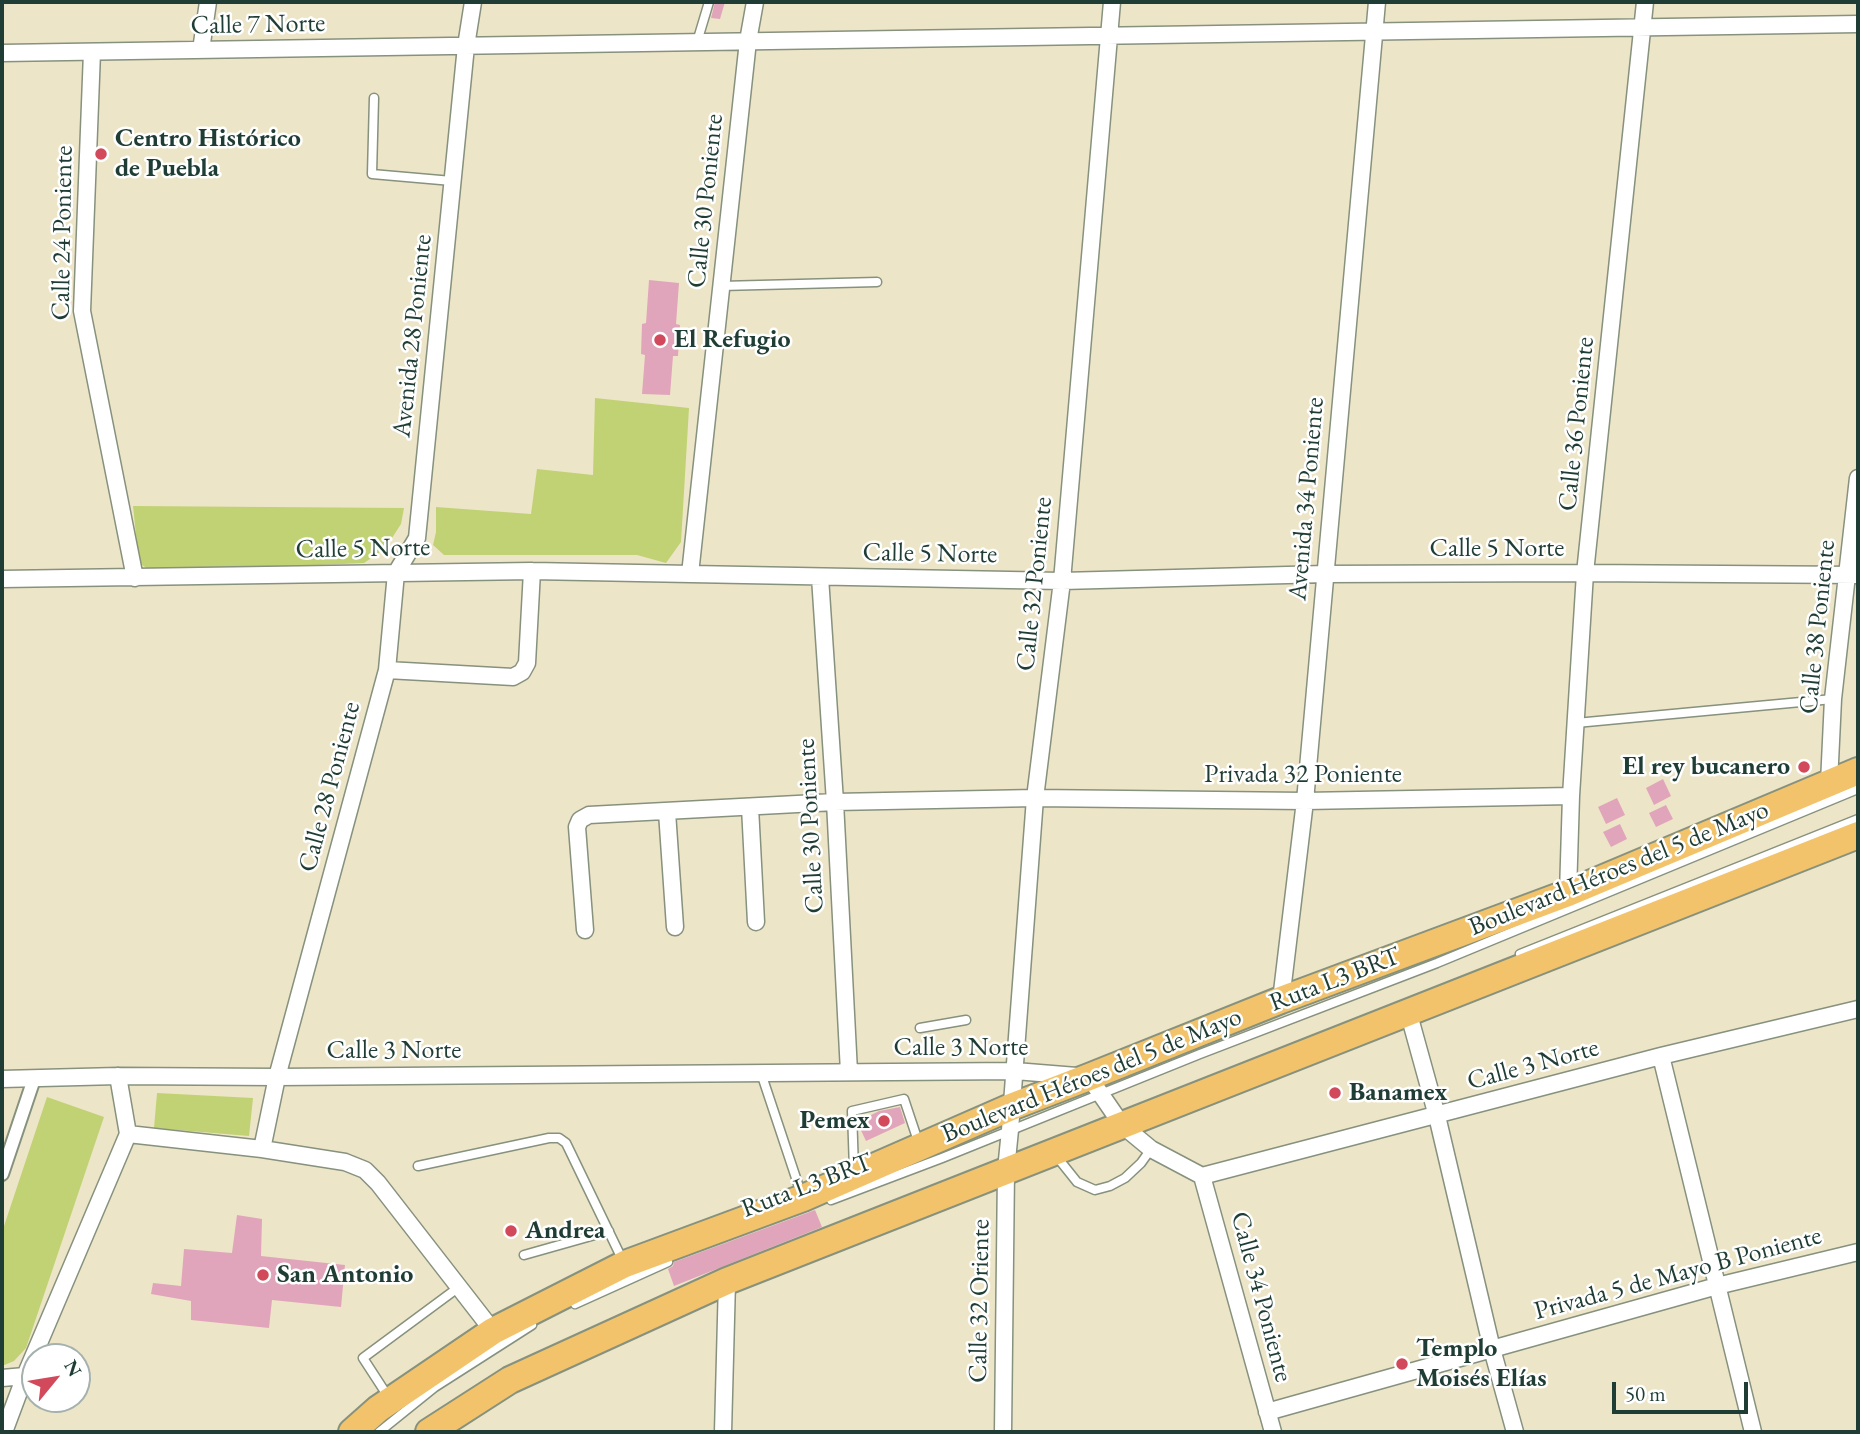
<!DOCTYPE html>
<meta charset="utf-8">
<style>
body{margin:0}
#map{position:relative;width:1860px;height:1434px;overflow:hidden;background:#ede5c7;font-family:"EB Garamond",serif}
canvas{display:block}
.frame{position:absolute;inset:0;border:4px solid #1f3d34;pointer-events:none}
.north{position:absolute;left:21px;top:1343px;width:70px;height:70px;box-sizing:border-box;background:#fff;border:2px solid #a5b1ae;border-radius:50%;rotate:60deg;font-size:19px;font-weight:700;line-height:28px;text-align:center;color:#1f3d34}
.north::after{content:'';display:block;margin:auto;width:24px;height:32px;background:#d1495b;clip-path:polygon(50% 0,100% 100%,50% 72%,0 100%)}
.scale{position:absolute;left:1612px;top:1382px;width:136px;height:32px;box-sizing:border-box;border:4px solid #1f3d34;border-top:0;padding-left:9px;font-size:21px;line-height:24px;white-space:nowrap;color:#1f3d34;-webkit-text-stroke:5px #fff;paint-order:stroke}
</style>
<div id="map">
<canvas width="1860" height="1434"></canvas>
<div class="frame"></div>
<div class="north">N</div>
<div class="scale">50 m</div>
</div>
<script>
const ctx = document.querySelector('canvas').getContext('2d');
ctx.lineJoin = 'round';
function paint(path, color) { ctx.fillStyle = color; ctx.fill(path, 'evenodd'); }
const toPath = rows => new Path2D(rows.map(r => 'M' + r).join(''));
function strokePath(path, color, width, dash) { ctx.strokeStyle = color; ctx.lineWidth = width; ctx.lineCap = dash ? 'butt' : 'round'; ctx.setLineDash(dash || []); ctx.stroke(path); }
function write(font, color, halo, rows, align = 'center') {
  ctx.font = font + ' "EB Garamond",serif'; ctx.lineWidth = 5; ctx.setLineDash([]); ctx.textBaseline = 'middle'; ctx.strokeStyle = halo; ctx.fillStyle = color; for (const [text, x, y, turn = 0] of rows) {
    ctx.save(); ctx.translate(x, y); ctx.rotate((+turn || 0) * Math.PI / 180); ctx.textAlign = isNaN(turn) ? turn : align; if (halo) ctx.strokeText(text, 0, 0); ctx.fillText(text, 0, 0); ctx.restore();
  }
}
const green = toPath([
 [595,398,689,408,681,542,666,563,637,555,444,555,433,545,436,532,436,507,531,514,537,469,593,475],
 [133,506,404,508,401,524,392,538,379,553,364,563,164,572,151,571,139,563],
 [157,1093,253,1098,249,1136,154,1128],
 [47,1097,104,1117,26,1348,14,1361,2,1366,2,1232]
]);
const building = toPath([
 [715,2,725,2,720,19,711,18],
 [649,280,679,283,676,324,680,325,678,356,673,356,670,395,642,394,645,355,641,354,642,324,646,323],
 [1663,779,1671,796,1654,805,1646,788],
 [1617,798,1625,815,1606,824,1598,807],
 [1666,805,1673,819,1656,827,1649,813],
 [1620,824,1627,839,1611,847,1603,832],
 [900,1107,905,1123,866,1141,859,1126,859,1121,879,1111],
 [815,1210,822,1227,674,1286,668,1269,673,1266,674,1262],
 [237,1215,262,1219,261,1256,345,1265,341,1307,272,1300,269,1328,191,1320,191,1301,151,1294,153,1283,181,1286,184,1249,232,1253]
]);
const service = toPath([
 [697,42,709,2],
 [374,98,372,174,452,181],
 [721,286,877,282],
 [1576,723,1833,699],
 [1520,954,1858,819],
 [920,1028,966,1020],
 [761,1073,801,1193],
 [1057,1157,1077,1182,1095,1190,1110,1186,1125,1178,1141,1163,1151,1149],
 [418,1166,549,1138,559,1138,566,1143,623,1261],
 [854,1170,852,1111,904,1099,919,1144],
 [831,1200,942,1158,1200,1054,1437,963,1858,789],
 [524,1255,609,1231],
 [575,1304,668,1262],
 [389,1398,363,1358,459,1287],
 [379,1432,435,1387,532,1325]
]);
const pedestrian = toPath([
 [2,1174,34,1079]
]);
const minor = toPath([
 [201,50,208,2],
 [92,52,82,311,135,578],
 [2,53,1858,24],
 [690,574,748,41,755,2],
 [820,577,835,802,849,1072],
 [2,579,532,571,1062,581,1325,574,1585,573,1858,575],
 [387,670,513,677,522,672,527,663,532,571],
 [1829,783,1833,699,1858,478],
 [750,807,756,922],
 [667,812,675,927],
 [1568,893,1571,796,1585,573,1645,2],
 [585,930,577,827,580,820,589,815,835,802,1035,798,1305,801,1571,796],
 [1281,1000,1305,801,1377,2],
 [1408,1011,1437,1116,1492,1349,1515,1432],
 [1661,1056,1753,1432],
 [2,1079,118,1076,277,1077,1015,1071,1089,1077,1122,1125,1151,1149,1202,1176,1661,1056,1858,1009],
 [128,1134,262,1149,345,1162,365,1170,378,1183,493,1331],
 [262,1149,277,1077,387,670,396,573,417,538,466,46,473,2],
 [1202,1176,1273,1432],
 [2,1378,25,1376],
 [1267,1412,1717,1286,1858,1252],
 [4,1432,25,1376,128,1134,118,1076],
 [723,1432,727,1281],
 [1003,1432,1006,1170,1010,1130,1035,798,1062,581,1112,2]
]);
const primary = toPath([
 [352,1432,378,1409,493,1331,625,1264,803,1198,1011,1107,1089,1077,1281,1000,1568,893,1858,771],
 [429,1432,510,1380,727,1281,1858,835]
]);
const markers = [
 [101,154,7,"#d1495b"],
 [660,340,7,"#d1495b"],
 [1804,767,7,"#d1495b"],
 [1335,1093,7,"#d1495b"],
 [884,1121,7,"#d1495b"],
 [511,1231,7,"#d1495b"],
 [263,1275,7,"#d1495b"],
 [1402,1364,7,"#d1495b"]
];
const streetNames = [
 ["Calle 7 Norte",258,25,-1],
 ["Calle 30 Poniente",706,201,-84],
 ["Calle 24 Poniente",63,233,-89],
 ["Avenida 28 Poniente",413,336,-84],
 ["Calle 36 Poniente",1577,424,-84],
 ["Avenida 34 Poniente",1307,499,-85],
 ["Calle 5 Norte",363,549,-1],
 ["Calle 5 Norte",1497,549],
 ["Calle 5 Norte",930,554,1],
 ["Calle 32 Poniente",1035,584,-84],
 ["Calle 38 Poniente",1818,627,-84],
 ["Privada 32 Poniente",1303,775],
 ["Calle 28 Poniente",330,787,-75],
 ["Calle 30 Poniente",811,826,-93],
 ["Boulevard Héroes del 5 de Mayo",1619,869,-22],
 ["Ruta L3 BRT",1335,980,-21],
 ["Calle 3 Norte",961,1048],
 ["Calle 3 Norte",394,1051],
 ["Calle 3 Norte",1533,1065,-15],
 ["Boulevard Héroes del 5 de Mayo",1092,1076,-22],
 ["Ruta L3 BRT",807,1186,-21],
 ["Privada 5 de Mayo B Poniente",1678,1274,-15],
 ["Calle 34 Poniente",1261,1297,75],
 ["Calle 32 Oriente",980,1301,-89]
];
const poiNames = [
 ["Centro Histórico",115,139],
 ["de Puebla",115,169],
 ["El Refugio",674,340],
 ["El rey bucanero",1790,767,"right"],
 ["Banamex",1349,1093],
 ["Pemex",870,1121,"right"],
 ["Andrea",525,1231],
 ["San Antonio",277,1275],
 ["Templo",1416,1349],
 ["Moisés Elías",1416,1379]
];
paint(green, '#c1d274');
paint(building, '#e1a5bb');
strokePath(service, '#86917e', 11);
strokePath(pedestrian, '#86917e', 16);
strokePath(minor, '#86917e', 19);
strokePath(primary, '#86917e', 30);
strokePath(service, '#fff', 8);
strokePath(pedestrian, '#fff', 12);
strokePath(minor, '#fff', 16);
strokePath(primary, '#f2c36a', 26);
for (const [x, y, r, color] of markers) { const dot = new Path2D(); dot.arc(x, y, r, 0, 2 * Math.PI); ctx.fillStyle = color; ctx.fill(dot); strokePath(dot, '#fff', 2.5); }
write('26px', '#1f3d34', '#fff', streetNames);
write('bold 26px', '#1f3d34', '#fff', poiNames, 'left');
</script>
